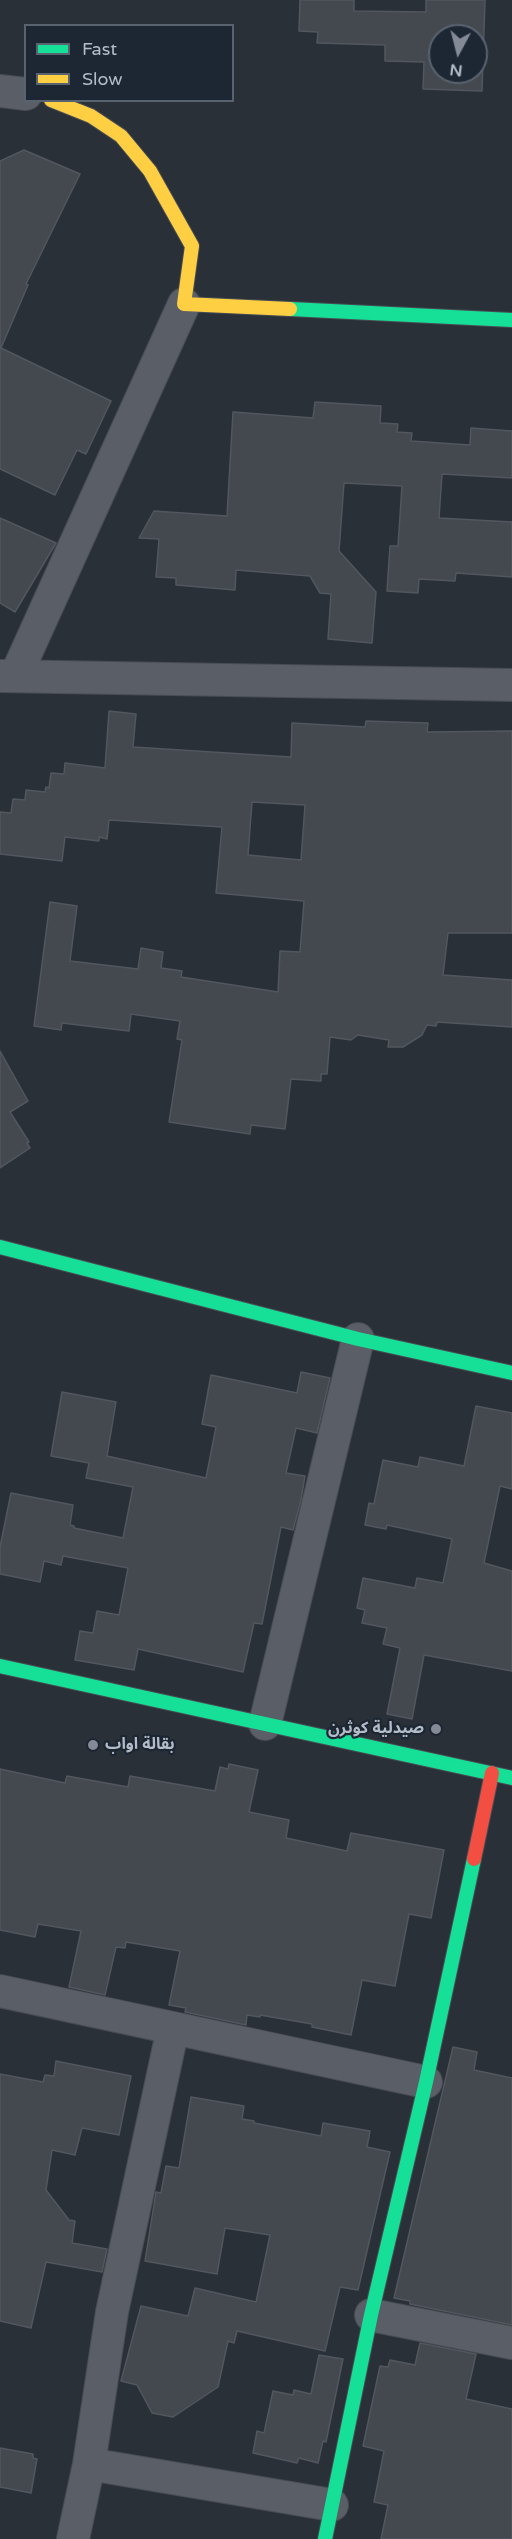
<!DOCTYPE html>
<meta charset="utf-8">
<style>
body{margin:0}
#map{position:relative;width:512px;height:2539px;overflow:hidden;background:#2a3038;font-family:"Varela Round",sans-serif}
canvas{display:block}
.legend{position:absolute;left:24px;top:24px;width:210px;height:78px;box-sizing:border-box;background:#1d2633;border:2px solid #59626f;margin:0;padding:8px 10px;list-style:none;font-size:18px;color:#b4bcc9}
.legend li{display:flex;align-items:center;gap:12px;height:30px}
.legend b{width:30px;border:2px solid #59626f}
.north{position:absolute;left:428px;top:24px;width:60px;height:60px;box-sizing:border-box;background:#1d2633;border:2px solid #59626f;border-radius:50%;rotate:187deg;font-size:16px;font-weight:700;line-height:24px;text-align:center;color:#b4bcc9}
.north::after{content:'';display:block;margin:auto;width:21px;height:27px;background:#848b96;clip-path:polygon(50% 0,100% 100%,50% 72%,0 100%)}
</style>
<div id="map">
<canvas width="512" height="2539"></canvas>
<ul class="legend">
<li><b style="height:8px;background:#16e098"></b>Fast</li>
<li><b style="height:8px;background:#ffcf43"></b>Slow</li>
</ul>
<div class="north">N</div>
</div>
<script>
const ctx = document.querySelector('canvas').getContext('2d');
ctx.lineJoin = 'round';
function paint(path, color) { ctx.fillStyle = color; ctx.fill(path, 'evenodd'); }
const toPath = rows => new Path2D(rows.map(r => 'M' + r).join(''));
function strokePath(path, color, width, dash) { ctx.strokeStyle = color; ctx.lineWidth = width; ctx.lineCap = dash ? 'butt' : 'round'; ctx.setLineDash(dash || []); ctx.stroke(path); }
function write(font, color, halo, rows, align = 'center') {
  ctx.font = font + ' "Varela Round","Noto Sans Arabic",sans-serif'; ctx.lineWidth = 4.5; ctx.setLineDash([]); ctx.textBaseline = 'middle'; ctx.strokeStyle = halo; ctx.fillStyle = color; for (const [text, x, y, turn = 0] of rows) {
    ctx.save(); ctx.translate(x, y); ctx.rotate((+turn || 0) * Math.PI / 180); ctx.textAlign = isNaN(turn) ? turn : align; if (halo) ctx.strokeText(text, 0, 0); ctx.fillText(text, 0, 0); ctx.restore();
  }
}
const building = toPath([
 [300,0,354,0,354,11,426,12,426,0,485,0,482,91,423,89,424,62,385,61,385,45,317,43,318,32,299,31,300,0],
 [440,36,476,36,476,72,440,72,440,36],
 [24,150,80,174,26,284,28,285,1,348,111,401,86,454,77,450,55,495,0,469,0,161,24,150],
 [315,402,381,406,380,423,398,424,397,432,412,433,411,441,470,445,471,428,512,431,512,478,442,474,439,518,512,522,512,577,456,573,455,581,419,579,418,593,387,591,390,546,398,546,402,486,344,483,339,551,376,592,372,643,328,639,331,594,320,593,310,576,236,570,235,590,176,585,176,578,156,577,159,539,139,538,154,511,227,516,233,412,313,418,315,402],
 [0,518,56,543,15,612,0,603,0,518],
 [109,711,136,714,133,747,291,757,292,723,365,727,366,721,428,723,427,732,512,731,512,933,448,933,443,975,512,980,512,1027,437,1022,436,1026,427,1025,422,1035,403,1047,388,1047,389,1040,358,1035,351,1040,330,1037,327,1074,321,1074,321,1081,291,1079,285,1129,251,1125,250,1134,169,1122,182,1040,177,1039,180,1021,131,1014,129,1031,62,1023,61,1030,34,1026,50,902,77,906,70,961,138,969,141,948,163,952,161,968,182,971,181,977,278,992,280,951,300,952,304,901,216,893,222,827,109,820,107,839,99,837,99,841,65,837,62,861,0,854,0,812,11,813,13,799,25,800,26,790,45,792,46,787,49,788,51,773,64,774,65,763,105,768,109,711],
 [252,802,305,805,301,860,248,855,252,802],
 [0,1051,28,1101,10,1112,29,1142,27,1143,30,1148,0,1168,0,1051],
 [301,1372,330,1378,317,1433,296,1428,286,1473,305,1476,301,1500,293,1530,281,1527,262,1624,254,1623,243,1672,138,1649,134,1670,75,1660,80,1631,93,1633,97,1611,119,1615,128,1568,63,1556,61,1565,44,1561,40,1582,0,1574,0,1547,11,1493,73,1505,70,1525,74,1526,74,1528,123,1538,133,1487,86,1478,89,1463,51,1456,62,1392,116,1402,107,1456,206,1478,216,1427,202,1424,211,1375,297,1393,301,1372],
 [476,1406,512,1413,512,1489,500,1486,484,1563,512,1571,512,1671,424,1655,412,1719,387,1714,400,1648,383,1644,387,1628,362,1623,365,1610,357,1608,363,1578,415,1588,417,1578,443,1583,452,1539,387,1525,386,1529,365,1525,369,1503,374,1504,383,1460,418,1467,420,1457,464,1466,476,1406],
 [229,1764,258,1770,249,1812,289,1820,286,1838,347,1851,351,1833,444,1850,431,1918,409,1914,395,1986,362,1980,351,2035,312,2027,312,2024,260,2015,260,2017,247,2015,246,2025,185,2012,186,2008,169,2005,180,1951,126,1942,125,1948,116,1947,105,1995,69,1987,81,1931,38,1924,35,1937,0,1930,0,1769,65,1783,67,1776,128,1787,130,1776,215,1791,220,1767,228,1769,229,1764],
 [453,2047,477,2052,474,2070,512,2078,512,2325,410,2304,410,2301,394,2298,453,2047],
 [56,2061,131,2076,119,2135,82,2128,75,2155,52,2150,46,2190,69,2220,75,2221,72,2243,107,2249,102,2272,46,2262,31,2328,0,2321,0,2074,43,2082,45,2075,54,2076,56,2061],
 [191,2097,244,2106,242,2119,254,2121,254,2123,321,2136,323,2123,370,2131,367,2147,390,2152,358,2290,340,2287,325,2351,237,2331,234,2343,228,2341,218,2387,173,2417,152,2413,137,2385,121,2381,141,2306,188,2316,195,2288,256,2302,270,2235,225,2228,217,2274,145,2261,156,2192,161,2193,166,2166,179,2168,191,2097],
 [420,2343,476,2354,466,2399,512,2409,512,2539,381,2539,388,2505,374,2502,384,2451,363,2446,380,2366,388,2367,390,2360,415,2365,420,2343],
 [319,2355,343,2359,326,2442,323,2441,318,2463,299,2458,297,2463,253,2453,257,2431,264,2433,273,2391,293,2395,294,2390,311,2394,319,2355],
 [0,2448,33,2454,33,2458,37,2459,31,2493,0,2487,0,2448]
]);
const street = toPath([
 [0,91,26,94],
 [16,675,184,304],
 [0,676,512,685],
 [265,1724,358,1339],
 [0,1991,426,2082],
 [371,2315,512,2343],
 [89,2464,332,2505],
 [73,2539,89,2464,112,2312,173,2028]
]);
const fast = toPath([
 [290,309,512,320],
 [0,1247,358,1339,512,1373],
 [0,1666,512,1778],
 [325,2539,371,2315,426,2082,474,1859]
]);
const slow = toPath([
 [51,100,91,116,121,136,150,171,192,246,184,304,290,309]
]);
const jam = toPath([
 [474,1859,492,1773]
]);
const markers = [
 [436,1729,6,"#848b96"],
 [93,1745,6,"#848b96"]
];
const poiNames = [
 ["صيدلية كوثرن",424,1729],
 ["بقالة اواب",105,1745,"left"]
];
paint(building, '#444950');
strokePath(building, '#52575f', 1.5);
strokePath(street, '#484c53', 34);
strokePath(fast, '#484c53', 16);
strokePath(slow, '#484c53', 16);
strokePath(jam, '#484c53', 16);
strokePath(street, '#5a5e66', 32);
strokePath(fast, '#16e098', 14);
strokePath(slow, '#ffcf43', 14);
strokePath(jam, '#f24e42', 14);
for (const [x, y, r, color] of markers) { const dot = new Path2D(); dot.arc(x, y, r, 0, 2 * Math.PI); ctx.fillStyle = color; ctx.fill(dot); strokePath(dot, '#1d2633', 2); }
write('bold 16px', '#b4bcc9', '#1d2633', poiNames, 'right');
</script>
